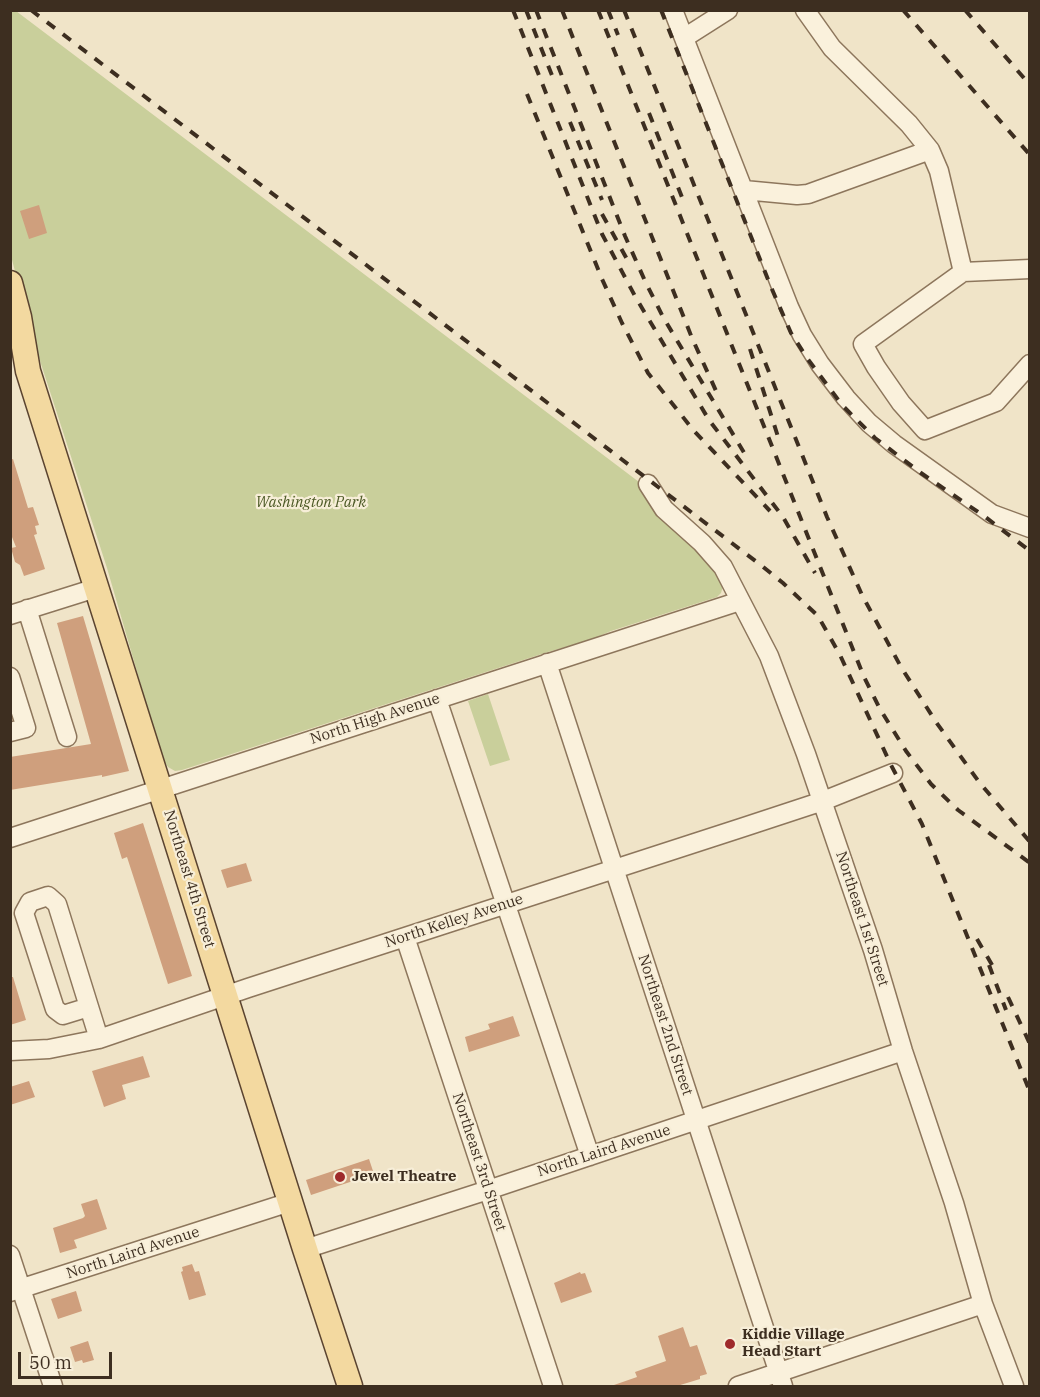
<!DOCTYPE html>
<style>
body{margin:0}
#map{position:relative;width:1040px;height:1397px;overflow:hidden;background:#f0e4c8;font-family:"IBM Plex Serif",serif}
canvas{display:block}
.frame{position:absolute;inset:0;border:12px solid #3d2e20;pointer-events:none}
.scale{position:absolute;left:18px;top:1352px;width:94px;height:27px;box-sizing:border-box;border:3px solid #3d2e20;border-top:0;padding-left:8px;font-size:18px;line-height:21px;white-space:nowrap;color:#3d2e20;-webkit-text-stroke:4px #f7eed8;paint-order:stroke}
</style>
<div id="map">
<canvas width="1040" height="1397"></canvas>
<div class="frame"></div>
<div class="scale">50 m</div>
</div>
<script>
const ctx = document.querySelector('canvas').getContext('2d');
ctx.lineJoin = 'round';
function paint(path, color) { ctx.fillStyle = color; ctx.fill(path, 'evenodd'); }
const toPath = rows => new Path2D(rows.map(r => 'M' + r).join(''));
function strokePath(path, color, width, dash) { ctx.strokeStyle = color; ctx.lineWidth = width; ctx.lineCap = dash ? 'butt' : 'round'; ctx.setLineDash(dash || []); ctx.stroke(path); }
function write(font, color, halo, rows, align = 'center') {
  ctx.font = font + ' "IBM Plex Serif",serif'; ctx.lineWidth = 4.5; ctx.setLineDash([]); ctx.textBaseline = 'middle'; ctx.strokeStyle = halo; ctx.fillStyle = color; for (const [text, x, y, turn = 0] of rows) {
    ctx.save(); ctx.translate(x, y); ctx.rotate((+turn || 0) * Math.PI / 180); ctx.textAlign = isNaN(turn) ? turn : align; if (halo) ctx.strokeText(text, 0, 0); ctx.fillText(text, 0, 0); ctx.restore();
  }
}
const green = toPath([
 [10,11,16,11,639,482,645,495,718,569,723,586,721,593,717,597,611,631,590,640,548,652,182,770,175,771,168,767,162,758,107,568,32,336,11,256],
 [488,694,510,760,490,766,468,701]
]);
const building = toPath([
 [39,205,47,233,29,239,20,211],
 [13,459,28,508,33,507,39,525,35,526,37,534,34,535,45,569,24,576,20,565,15,562,11,548,16,547,10,532,10,460],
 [83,616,129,771,102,777,102,775,10,790,10,757,91,744,57,623],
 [143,823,192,976,168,984,127,857,122,859,114,833],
 [246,863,252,881,227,888,221,870],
 [10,977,13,977,26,1020,10,1025],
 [513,1016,520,1036,469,1052,465,1037,490,1029,488,1024],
 [143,1056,150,1077,122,1085,126,1099,104,1107,92,1071],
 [29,1081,35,1097,10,1105,10,1087],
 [369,1159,374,1174,311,1195,306,1180],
 [97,1199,107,1229,74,1240,77,1248,60,1253,53,1228,83,1218,85,1216,81,1204],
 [192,1264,195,1272,199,1271,206,1295,189,1300,181,1272,183,1271,182,1267],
 [580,1272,581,1274,585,1273,592,1292,561,1303,554,1283],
 [76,1291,82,1311,58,1319,51,1299],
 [683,1327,690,1347,697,1345,707,1374,700,1376,700,1379,677,1386,615,1386,614,1385,637,1377,635,1372,666,1361,658,1336],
 [88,1341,94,1360,83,1363,82,1360,75,1362,70,1347]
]);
const minor = toPath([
 [673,10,789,307,802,335,820,364,846,398,869,423,894,444,992,514,1030,528],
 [805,10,832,48,909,124,930,150,939,171,963,272],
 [684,38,728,10],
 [744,190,797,195,808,194,930,150],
 [1030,269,963,272,863,344,876,367,901,403,925,430,996,402,1030,364],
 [648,484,664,509,702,543,723,567,769,656,806,754,873,950,903,1051,954,1203,983,1304,1014,1386],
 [27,609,67,737],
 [10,615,96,588],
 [547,663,783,1386],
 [10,677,26,728,10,732],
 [437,699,590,1156],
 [10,838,740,601],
 [405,937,553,1386],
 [89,1007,63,1015,55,1009,24,913,30,902,48,896,57,904,99,1039],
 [10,1051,49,1049,99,1039,248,988,744,827,823,801,893,773],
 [305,1249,488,1190,903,1051],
 [10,1255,53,1386],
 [10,1292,290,1202],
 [738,1386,983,1304]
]);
const major = toPath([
 [10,283,19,317,28,371,305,1249,350,1386]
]);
const rail = toPath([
 [31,10,762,566,783,583,818,616,840,655,891,765,922,824,1030,1092],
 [513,10,602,234,636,298,709,420,783,517,815,573],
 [526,10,555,83],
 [536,10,625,236,645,281,663,317,749,461],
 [562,10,692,338,717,393],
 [598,10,864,677,880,709,906,751,931,784,958,810,1030,863],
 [608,10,618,35],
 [624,10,827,517,862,595,901,667,936,722,979,782,1030,842],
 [661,10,771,287,791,333,807,358,842,405,875,438,921,473,984,516,1030,551],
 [903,10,1030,155],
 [965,10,1030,85],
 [527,94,602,279,622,323,648,373,694,431,770,511],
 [649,113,685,205],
 [570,122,602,200],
 [602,214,628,261],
 [750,349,780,443],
 [977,939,995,970],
 [989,965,1006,1010],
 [1008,997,1030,1044]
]);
const markers = [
 [340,1177,6,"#9e2a2b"],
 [730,1344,6,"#9e2a2b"]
];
const parkNames = [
 ["Washington Park",311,503]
];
const streetNames = [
 ["North High Avenue",375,719,-18],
 ["Northeast 4th Street",189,879,73],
 ["Northeast 1st Street",862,919,72],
 ["North Kelley Avenue",454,921,-18],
 ["Northeast 2nd Street",665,1025,72],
 ["North Laird Avenue",604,1151,-18],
 ["Northeast 3rd Street",479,1162,72],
 ["North Laird Avenue",133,1253,-18]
];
const poiNames = [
 ["Jewel Theatre",352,1177],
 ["Kiddie Village",742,1335],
 ["Head Start",742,1352]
];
paint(green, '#c9cf9b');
paint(building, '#cf9f7d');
strokePath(minor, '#8d765c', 21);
strokePath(major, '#5b4430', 27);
strokePath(minor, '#faf1dc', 18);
strokePath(major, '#f3d9a0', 24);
strokePath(rail, '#3d2e20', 4, [10, 10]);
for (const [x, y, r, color] of markers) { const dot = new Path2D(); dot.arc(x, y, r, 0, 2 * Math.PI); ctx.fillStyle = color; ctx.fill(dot); strokePath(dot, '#f7eed8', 2); }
write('italic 15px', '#4d5a26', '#f7eed8', parkNames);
write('15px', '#3d2e20', '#f7eed8', streetNames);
write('bold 15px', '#3d2e20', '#f7eed8', poiNames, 'left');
</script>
